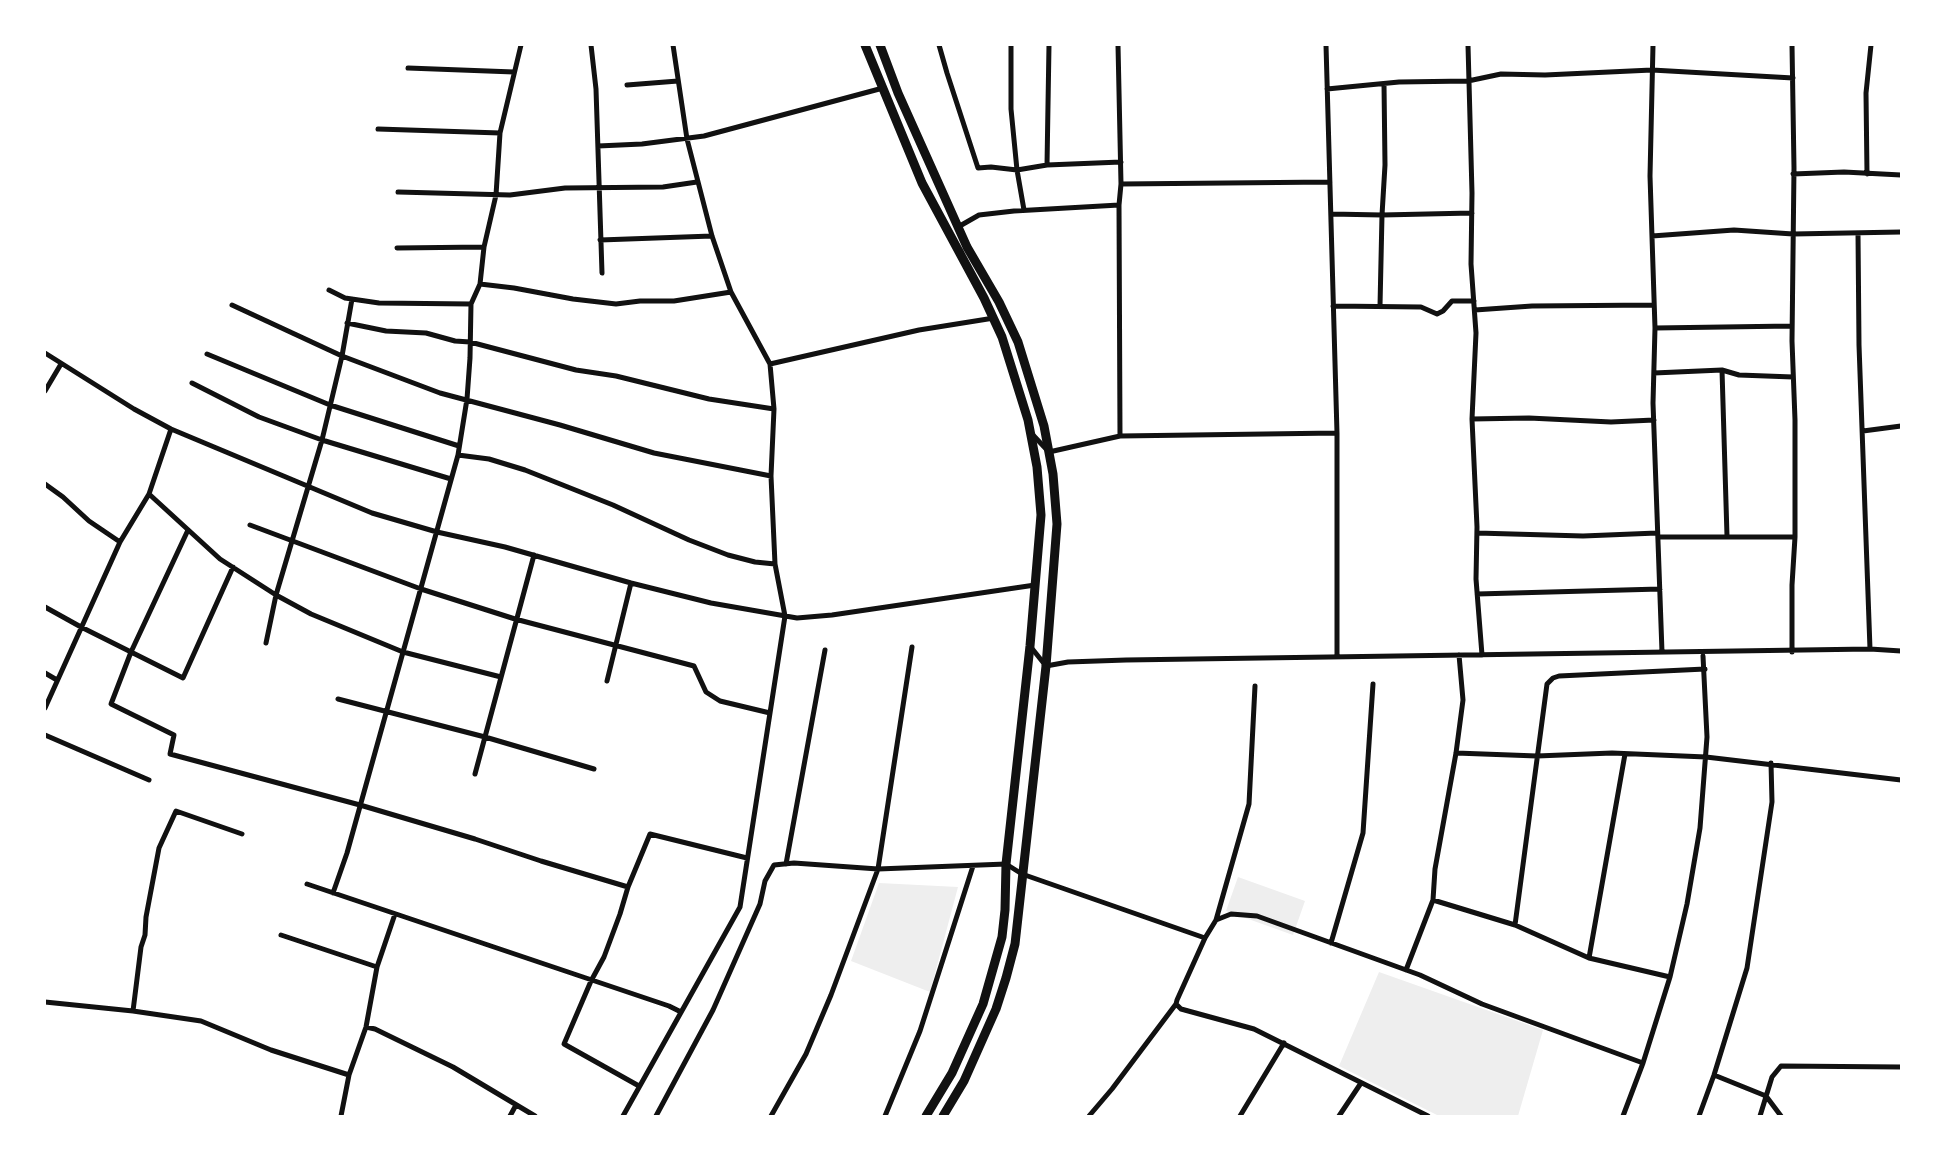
<!DOCTYPE html>
<style>
body{margin:0}
#map{position:relative;width:1946px;height:1161px;overflow:hidden;background:#fff;font-family:"Sofia Sans Condensed",sans-serif}
canvas{display:block}
.frame{position:absolute;inset:0;border:46px solid #fff;pointer-events:none}
</style>
<div id="map">
<canvas width="1946" height="1161"></canvas>
<div class="frame"></div>
</div>
<script>
const ctx = document.querySelector('canvas').getContext('2d');
ctx.lineJoin = 'round';
function paint(path, color) { ctx.fillStyle = color; ctx.fill(path, 'evenodd'); }
const toPath = rows => new Path2D(rows.map(r => 'M' + r).join(''));
function strokePath(path, color, width, dash) { ctx.strokeStyle = color; ctx.lineWidth = width; ctx.lineCap = dash ? 'butt' : 'round'; ctx.setLineDash(dash || []); ctx.stroke(path); }
const green = toPath([
 [1238,877,1305,901,1293,935,1226,911],
 [879,883,958,887,930,992,851,961],
 [1379,972,1543,1030,1518,1116,1439,1116,1339,1066]
]);
const minor = toPath([
 [591,45,596,89,602,273],
 [939,45,947,73,978,168,991,167,1017,170,1047,165,1121,162],
 [1011,45,1011,109,1017,170,1024,210],
 [1118,45,1121,184,1119,205,1120,436],
 [1326,45,1337,433,1337,657],
 [1468,45,1472,193,1471,264,1476,333,1472,419,1477,527,1476,579,1482,655],
 [1653,45,1650,176,1655,328,1653,403,1662,652],
 [408,68,514,72],
 [627,85,678,81],
 [1327,89,1399,82,1468,81,1501,74,1545,75,1652,70,1793,78],
 [378,129,500,133],
 [598,146,642,144,704,136,883,88],
 [1047,165,1049,45],
 [1793,174,1844,172,1901,175],
 [1867,174,1866,93,1871,45],
 [1121,184,1330,182],
 [398,192,510,195,565,188,663,187,697,182],
 [1331,214,1382,215,1472,213],
 [958,227,979,215,1014,211,1119,205],
 [1858,233,1859,345,1870,649],
 [1652,236,1734,230,1793,234,1901,232],
 [600,240,712,236],
 [397,248,484,247],
 [480,284,514,288,573,299,616,304,640,301,674,301,731,292],
 [329,290,345,298,379,303,471,304],
 [232,305,342,356,440,393,560,425,654,453,771,476],
 [1333,306,1421,307,1437,314,1443,311,1452,301,1474,301],
 [1380,306,1382,215,1385,165,1384,84],
 [1475,310,1532,306,1654,305],
 [347,323,386,331,426,333,455,341,470,342,576,370,616,376,709,399,774,409],
 [1655,328,1792,326],
 [45,353,134,409,171,429,372,513,437,532,505,547,631,583,711,603,797,618,832,615,1035,585],
 [207,354,330,405,459,446],
 [770,364,919,330,994,318],
 [1722,370,1727,536],
 [1654,373,1722,370,1739,375,1793,377],
 [192,383,259,417,322,440,451,479],
 [45,391,61,364],
 [1472,419,1529,418,1611,422,1654,420],
 [1863,431,1901,426],
 [1032,434,1049,452,1120,436,1337,433],
 [458,455,489,459,525,470,613,505,689,540,728,555,755,562,775,564],
 [45,484,63,497,89,521,120,542],
 [149,494,220,559,276,595,311,614,403,652,501,677],
 [250,525,421,589,515,619,694,666,706,692,720,701,770,713],
 [188,530,131,652,111,704,174,735,170,754,360,805,475,839,541,861,628,887],
 [1477,533,1583,536,1657,533],
 [1658,537,1795,537,1795,420,1792,341,1794,168,1792,45],
 [1477,594,1660,589],
 [45,607,81,627,183,678,233,567],
 [266,643,276,595,322,440,342,356,352,299],
 [1030,646,1046,666,1068,662,1126,660,1870,649,1901,651],
 [1792,652,1792,585,1795,537],
 [45,673,57,680],
 [607,681,631,583],
 [338,699,485,737,594,769],
 [45,708,120,542,149,494,171,429],
 [45,735,149,780],
 [1456,753,1537,756,1612,753,1706,757,1901,780],
 [475,774,534,555],
 [786,864,825,650],
 [307,884,669,1006,681,1012],
 [333,893,347,853,458,455,467,399,470,358,471,304,480,284,484,247,496,195,500,133,521,45],
 [1433,900,1515,925,1589,958,1670,977],
 [1216,920,1249,804,1255,686],
 [1515,925,1547,684,1553,678,1559,676,1705,669],
 [281,935,377,967],
 [1331,943,1363,833,1373,684],
 [1589,958,1625,754],
 [1406,970,1433,900,1435,869,1456,753,1463,700,1459,655],
 [45,1002,133,1011,141,947,145,935,146,917,159,848,176,811,242,834],
 [133,1011,201,1021,271,1050,349,1075,341,1116],
 [366,1027,375,1029,453,1067,535,1116],
 [349,1075,366,1027,377,967,395,914],
 [1714,1075,1766,1096,1781,1116],
 [639,1086,564,1044,591,981,604,957,620,914,628,887,650,834,747,858],
 [510,1116,516,1105],
 [623,1116,740,907,785,616,775,564,771,476,774,409,770,364,731,292,712,236,687,139,673,45],
 [656,1116,713,1010,760,904,765,881,774,865,794,863,878,869,1006,864,1022,874,1205,938],
 [771,1116,806,1054,831,995,878,869,912,647],
 [885,1116,920,1031,973,866],
 [1089,1116,1112,1089,1176,1004],
 [1240,1116,1284,1043],
 [1339,1116,1361,1083],
 [1428,1116,1254,1029,1181,1009,1176,1004,1177,1000,1205,938,1216,920,1231,914,1257,916,1420,975,1482,1004,1643,1063],
 [1623,1116,1643,1063,1670,977,1687,904,1700,828,1707,737,1703,656],
 [1699,1116,1714,1075,1747,968,1772,802,1771,763],
 [1760,1116,1772,1077,1781,1066,1901,1067]
]);
const trunk = toPath([
 [865,45,922,183,984,298,1002,337,1028,420,1037,467,1041,515,1030,646,1006,864,1005,910,1002,937,983,1004,952,1073,926,1116],
 [880,45,898,93,967,247,999,302,1018,342,1044,426,1053,474,1057,524,1046,666,1015,944,1006,978,996,1009,964,1081,943,1116]
]);
paint(green, '#eee');
strokePath(minor, '#111', 5);
strokePath(trunk, '#111', 9);
</script>
